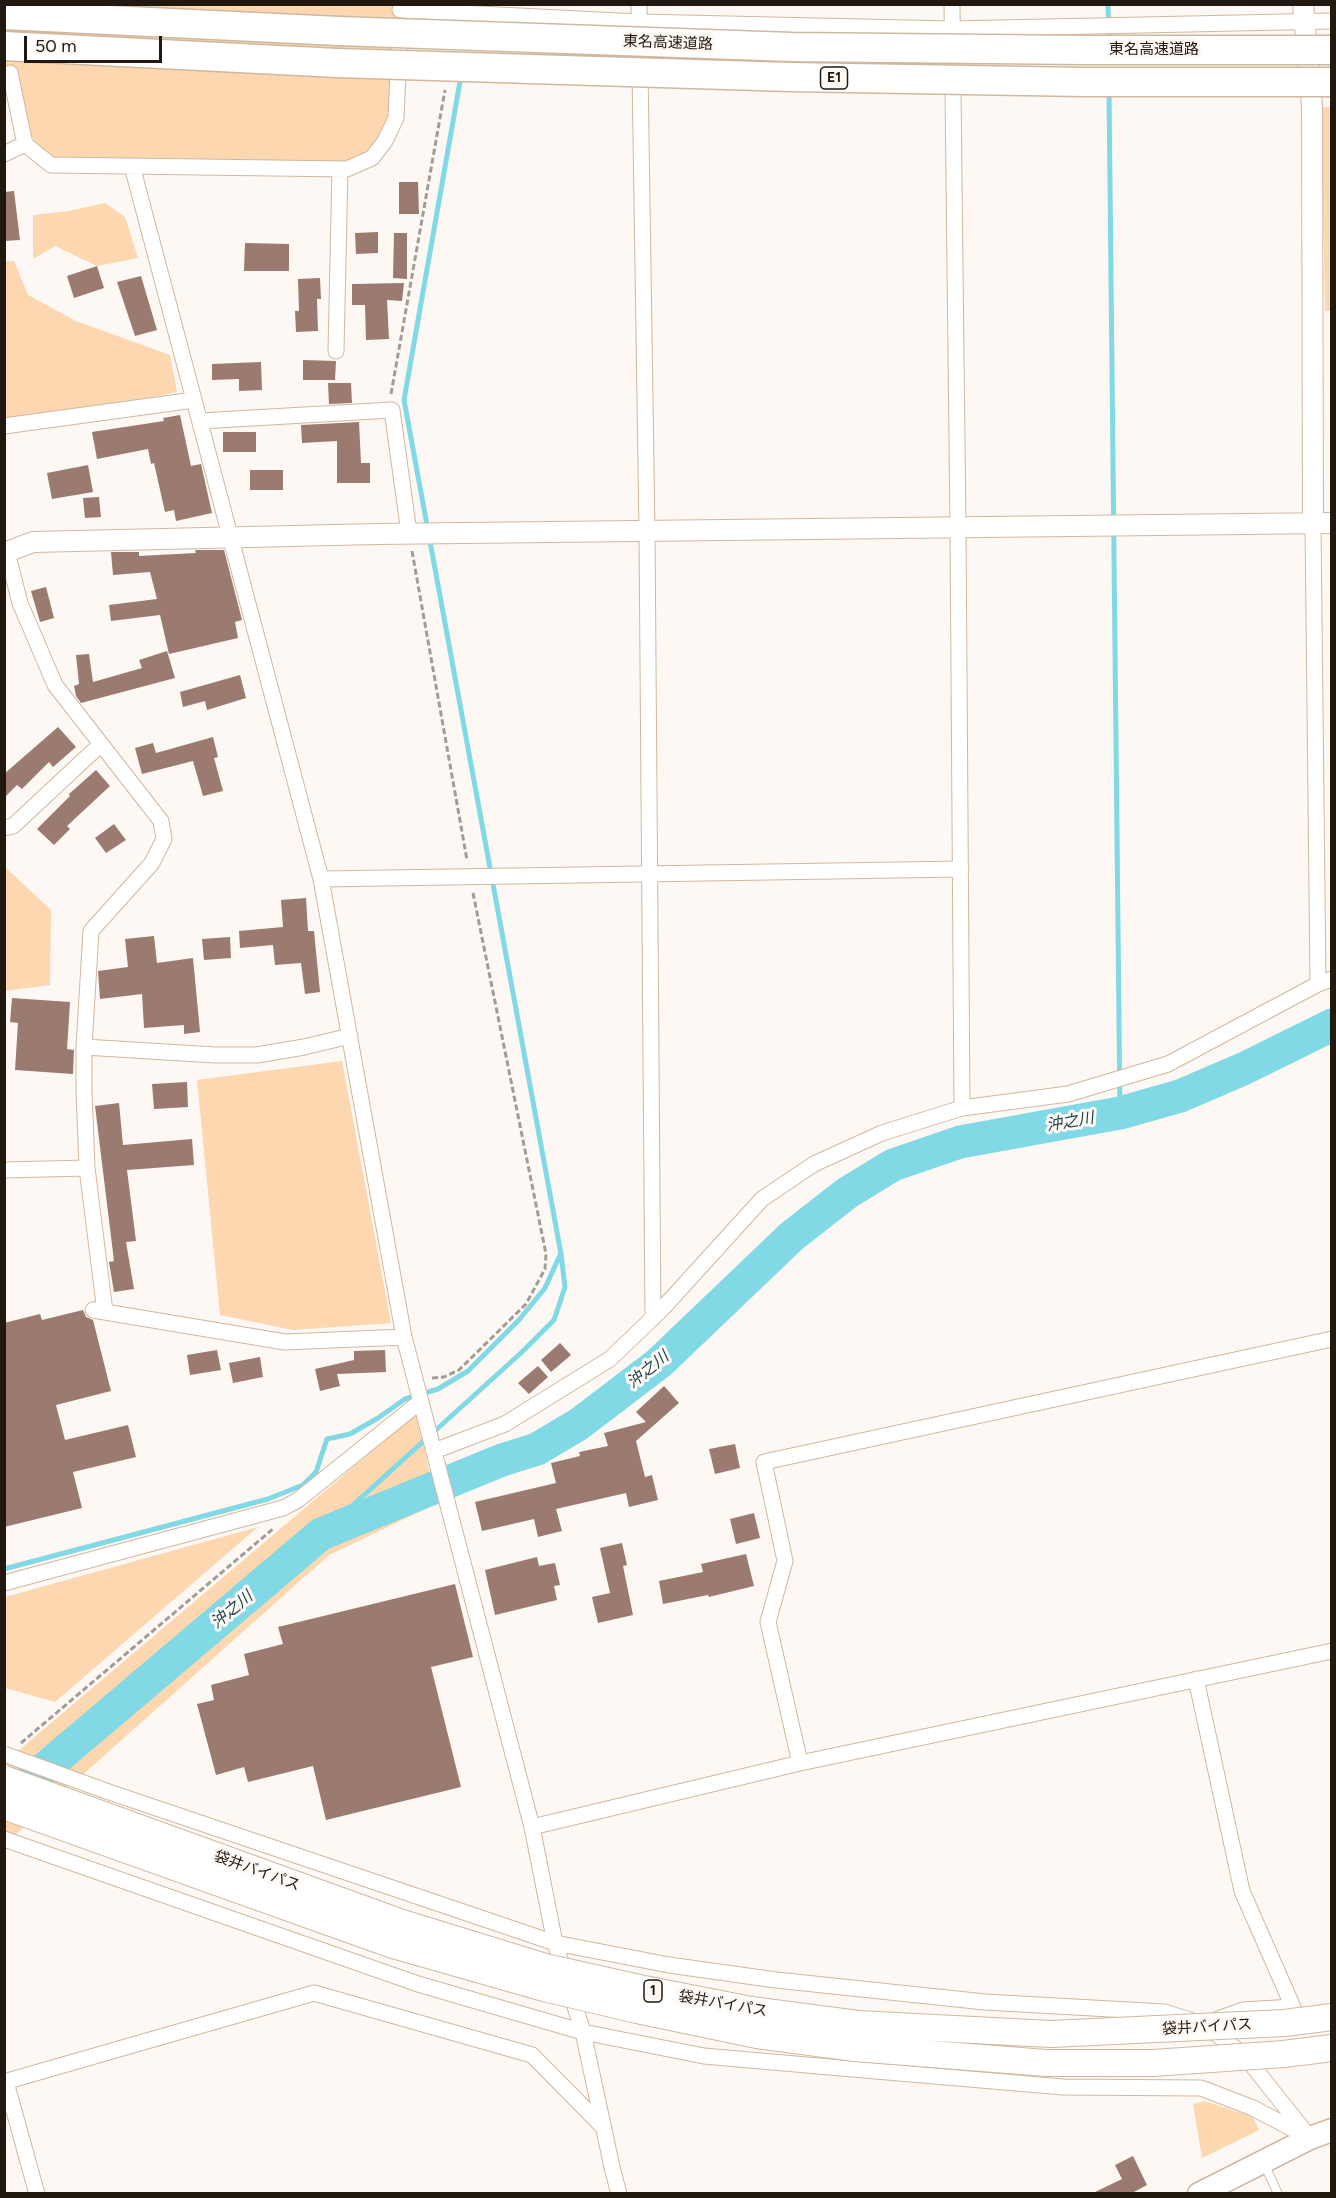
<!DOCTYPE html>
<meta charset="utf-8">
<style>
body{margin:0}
#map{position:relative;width:1336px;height:2198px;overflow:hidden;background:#fdf8f3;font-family:Figtree,sans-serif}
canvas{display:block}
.frame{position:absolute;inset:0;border:6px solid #21180f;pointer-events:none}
.scale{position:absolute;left:24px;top:36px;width:138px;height:27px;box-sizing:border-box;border:3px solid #21180f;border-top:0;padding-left:8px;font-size:18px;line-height:21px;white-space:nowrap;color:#21180f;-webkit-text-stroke:4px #fdf8f3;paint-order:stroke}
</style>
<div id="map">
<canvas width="1336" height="2198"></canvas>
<div class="frame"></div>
<div class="scale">50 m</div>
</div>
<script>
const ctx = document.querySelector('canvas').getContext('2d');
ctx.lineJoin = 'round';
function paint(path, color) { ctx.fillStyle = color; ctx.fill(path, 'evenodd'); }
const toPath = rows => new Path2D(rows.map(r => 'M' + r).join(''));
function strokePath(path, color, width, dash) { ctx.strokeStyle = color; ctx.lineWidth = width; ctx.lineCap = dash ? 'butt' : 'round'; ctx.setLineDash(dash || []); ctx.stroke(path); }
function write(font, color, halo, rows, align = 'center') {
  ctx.font = font + ' Figtree,"Noto Sans JP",sans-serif'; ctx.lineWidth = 6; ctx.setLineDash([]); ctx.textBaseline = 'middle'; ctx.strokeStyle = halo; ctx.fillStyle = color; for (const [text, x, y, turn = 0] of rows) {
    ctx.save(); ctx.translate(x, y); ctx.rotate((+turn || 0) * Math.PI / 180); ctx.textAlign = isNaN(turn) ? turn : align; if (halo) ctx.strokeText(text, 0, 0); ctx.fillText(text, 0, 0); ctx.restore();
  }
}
const green = toPath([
 [4,5,399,5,396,118,372,158,347,169,51,165,20,119,5,60],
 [1321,107,1332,107,1332,311,1325,311],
 [105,203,125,217,138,258,97,266,55,246,33,259,33,215,69,211],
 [5,261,14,261,28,295,76,321,170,355,177,392,5,427],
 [5,867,51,910,50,985,5,991],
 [342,1061,391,1323,293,1330,220,1315,197,1080],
 [417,1413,436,1504,329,1555,5,1844,5,1762],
 [258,1527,55,1702,5,1688,5,1597],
 [1205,2101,1253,2117,1259,2130,1202,2158,1193,2104]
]);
const stream = toPath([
 [1108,4,1109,42],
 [1109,90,1120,1113],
 [321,1534,522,1352,554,1320,565,1287,561,1254,404,400,461,76],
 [4,1569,268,1499,303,1485,316,1472,327,1439,350,1434,378,1418,405,1399,438,1389,468,1371,518,1321,545,1288,560,1255]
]);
const river = toPath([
 [4,1803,321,1534,502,1460,537,1449,579,1424,659,1363,792,1236,847,1193,893,1165,960,1142,1120,1113,1180,1096,1243,1069,1332,1025]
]);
const building = toPath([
 [399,182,418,182,419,214,399,214],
 [14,191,20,240,4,241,4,192],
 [378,232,378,253,356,254,355,233],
 [394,233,407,233,407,279,393,278],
 [245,243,289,244,289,271,244,271],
 [97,266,104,288,74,298,67,276],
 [141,276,157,330,135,336,117,282],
 [320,278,321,299,317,299,318,331,296,332,295,311,299,311,298,279],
 [404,283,402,301,387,300,389,339,366,340,365,305,352,305,352,284],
 [303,360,336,361,335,380,303,380],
 [261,362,262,390,239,391,239,379,212,380,212,364],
 [328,383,351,383,352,403,329,404],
 [180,415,191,466,201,464,212,513,176,521,174,510,165,512,154,463,151,464,148,449,97,459,92,432,164,421,163,418],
 [359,422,361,463,370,463,370,483,337,483,337,441,302,443,301,425],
 [223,432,256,432,256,452,223,452],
 [88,465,93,492,52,499,47,473],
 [250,470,283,470,283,490,250,490],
 [99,497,101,517,85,518,83,498],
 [195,550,224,550,242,620,235,622,238,638,169,654,160,615,111,621,109,605,157,599,150,572,113,575,111,552,139,552,139,556,196,553],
 [46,587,54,618,40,622,31,591],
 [167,651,175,678,81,703,76,696,74,686,79,684,76,655,89,654,93,682,142,668,139,660],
 [240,675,246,698,207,710,205,701,183,707,180,692],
 [58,727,76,747,53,767,49,762,22,789,17,785,4,798,4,774],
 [213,737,218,757,214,758,223,791,203,796,193,761,142,774,135,748,153,743,156,753],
 [96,770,110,786,67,826,70,829,54,845,37,829,70,796,69,794],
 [114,824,126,840,106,853,95,838],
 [306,898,308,931,314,931,320,992,305,994,301,963,275,965,273,945,240,948,239,931,283,927,281,900],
 [154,936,157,963,193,958,200,1032,184,1034,184,1025,144,1028,142,994,100,999,98,971,128,967,125,939],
 [230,937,231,958,204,960,202,939],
 [12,998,70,1002,67,1049,74,1050,73,1074,15,1070,18,1023,10,1022],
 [187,1082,188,1107,154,1109,152,1084],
 [119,1103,123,1145,192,1139,194,1165,127,1170,136,1241,126,1242,134,1289,114,1292,109,1262,114,1261,95,1106],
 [83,1310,86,1317,93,1320,111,1391,56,1405,65,1440,128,1425,136,1457,73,1472,82,1508,4,1527,4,1323,40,1314,42,1320],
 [560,1343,571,1355,551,1372,541,1360],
 [217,1350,221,1370,190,1375,187,1355],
 [385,1350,386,1372,337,1374,340,1386,320,1391,315,1369,354,1360,354,1351],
 [260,1357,263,1377,233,1383,229,1363],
 [538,1366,548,1377,529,1394,518,1383],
 [664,1386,679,1403,636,1441,645,1477,652,1475,658,1500,629,1507,626,1493,556,1509,562,1531,538,1537,534,1519,482,1531,475,1502,556,1483,551,1463,580,1456,579,1452,608,1446,604,1433,646,1422,636,1412],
 [735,1444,740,1468,715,1474,709,1449],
 [754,1513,760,1538,736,1544,730,1519],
 [622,1543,627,1565,623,1566,633,1615,598,1623,592,1597,610,1593,600,1548],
 [746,1554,754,1586,709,1597,708,1595,663,1604,659,1581,703,1572,701,1564],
 [537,1557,539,1566,555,1563,560,1585,554,1586,557,1600,495,1615,485,1570],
 [455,1584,473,1657,431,1667,461,1787,326,1820,313,1766,248,1782,244,1767,216,1775,197,1704,214,1700,211,1685,249,1675,244,1654,283,1644,278,1627],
 [1133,2156,1147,2185,1132,2193,1093,2193,1122,2179,1115,2165]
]);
const path = toPath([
 [391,394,445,90],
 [412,551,467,860],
 [432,1378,444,1377,459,1370,526,1304,545,1269,546,1254,473,893],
 [21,1743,274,1528]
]);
const service = toPath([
 [1264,2163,1278,2194]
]);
const minor = toPath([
 [639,4,647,531,653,1318],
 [952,4,958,527,962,1108],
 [400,10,639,22,952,29,1332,21],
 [10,73,25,144,51,165,347,169,372,158,385,141,396,118,400,28],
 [4,154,25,144],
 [132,166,321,879,404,1337,532,1827,555,1943,583,2032,612,2167,619,2194],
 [336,351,340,169],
 [200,421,392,410,409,533],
 [4,426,194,400],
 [1313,523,1318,984],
 [7,552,20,603,55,685,161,821,164,839,152,863,91,931,84,1047,84,1091,87,1168,105,1312],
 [4,828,13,826,101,744],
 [321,879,961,869],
 [84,1047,215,1055,257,1055,304,1047,350,1036],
 [4,1170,87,1168],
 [93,1310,285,1342,404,1337],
 [434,1451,505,1424,610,1359,663,1308,762,1199,814,1164,882,1133,962,1108,1068,1094,1168,1064,1318,984,1332,979],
 [4,1583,283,1508,298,1500,421,1401],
 [1196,1679,1242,1891,1293,2007,1243,2010,1218,2019],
 [800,1763,768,1622,785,1561,764,1462,1332,1339],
 [106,1791,555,1943,669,1965,776,1980,985,2002,1164,2012,1203,2024,1244,2055,1306,2133],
 [532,1827,800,1763,1332,1651],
 [4,1839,418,1984,583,2032,704,2056,864,2070,1063,2087,1201,2088,1253,2108,1310,2138],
 [4,2082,314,1993,532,2055,604,2128],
 [6,2082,37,2194]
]);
const tertiary = toPath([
 [1303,4,1312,106,1313,523],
 [4,553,33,542,377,534,1332,523]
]);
const secondary = toPath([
 [1199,2194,1310,2138,1332,2130]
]);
const motorway = toPath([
 [4,15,339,31],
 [4,46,337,63]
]);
const minorBridge = toPath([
 [4,1754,106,1791]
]);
const trunkBridge = toPath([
 [4,1779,402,1923,545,1967,639,1988,751,2010,858,2024,1051,2034,1284,2023,1332,2017],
 [4,1806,393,1945,544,1988,637,2010,757,2035,855,2048,1046,2063,1153,2063,1284,2054,1332,2048]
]);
const motorwayBridge = toPath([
 [339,31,792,47,1085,50,1332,50],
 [337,63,790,77,1084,82,1332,82]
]);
const shields = [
 [834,78,27],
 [653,1991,18]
];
const shieldNames = [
 ["E1",834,78],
 ["1",653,1991]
];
const streetNames = [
 ["東名高速道路",668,43,2],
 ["東名高速道路",1154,50],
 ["袋井バイパス",257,1871,20],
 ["袋井バイパス",723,2004,10],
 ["袋井バイパス",1207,2027,-3]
];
const waterNames = [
 ["沖之川",1070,1122,-10],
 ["沖之川",648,1370,-39],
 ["沖之川",232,1610,-40]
];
paint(green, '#fcd7af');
strokePath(stream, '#80d9e5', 5);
strokePath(river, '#80d9e5', 33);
paint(building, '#9b7a6f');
strokePath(service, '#d0b89f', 10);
strokePath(minor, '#d0b89f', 17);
strokePath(tertiary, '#d0b89f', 22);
strokePath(secondary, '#d0b89f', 25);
strokePath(motorway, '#d0b89f', 31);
strokePath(path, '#a29c95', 3, [6, 3]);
strokePath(service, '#fff', 8);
strokePath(minor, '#fff', 15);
strokePath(tertiary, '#fff', 20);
strokePath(secondary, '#fff', 22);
strokePath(motorway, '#fff', 28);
strokePath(minorBridge, '#d0b89f', 17, []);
strokePath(trunkBridge, '#d0b89f', 28, []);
strokePath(motorwayBridge, '#d0b89f', 31, []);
strokePath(minorBridge, '#fff', 15);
strokePath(trunkBridge, '#fff', 26);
strokePath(motorwayBridge, '#fff', 28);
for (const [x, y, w] of shields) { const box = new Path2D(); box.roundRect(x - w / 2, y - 11, w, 22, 4.5); ctx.fillStyle = '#fdf8f3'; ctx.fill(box); strokePath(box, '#21180f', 1.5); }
write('bold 14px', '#21180f', null, shieldNames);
write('15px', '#21180f', '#fdf8f3', streetNames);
write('italic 16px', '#1a4449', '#fdf8f3', waterNames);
</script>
